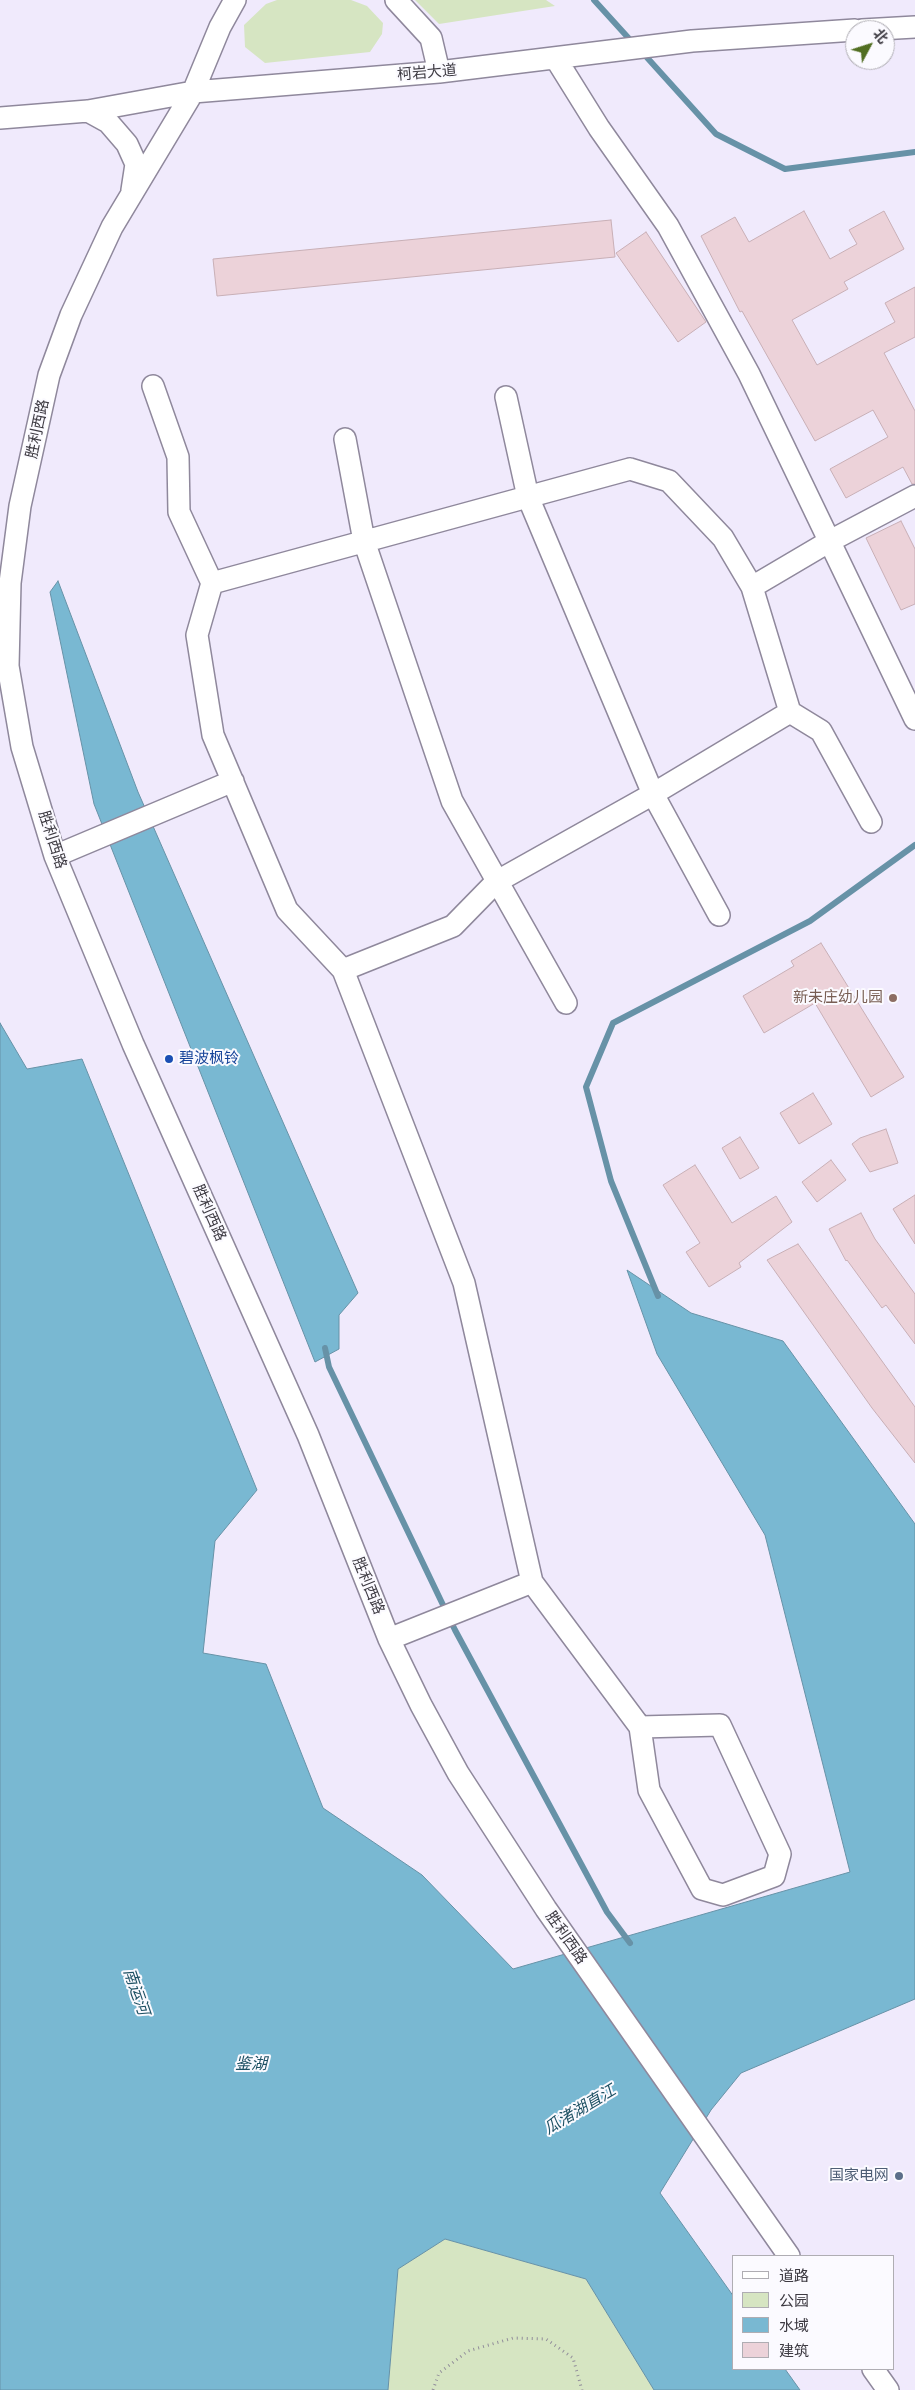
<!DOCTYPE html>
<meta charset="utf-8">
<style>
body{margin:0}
#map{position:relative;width:915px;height:2390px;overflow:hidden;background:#f0eafc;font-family:"Open Sans","Noto Sans SC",sans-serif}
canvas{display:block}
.legend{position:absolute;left:732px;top:2255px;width:162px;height:115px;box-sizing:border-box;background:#fbfaff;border:1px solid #afadb3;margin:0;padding:6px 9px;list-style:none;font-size:15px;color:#3d3a42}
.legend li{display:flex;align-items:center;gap:10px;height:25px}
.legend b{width:25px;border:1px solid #afadb3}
.north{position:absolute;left:845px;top:20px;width:50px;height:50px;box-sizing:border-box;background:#fbfaff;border:1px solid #afadb3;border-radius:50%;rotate:50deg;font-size:14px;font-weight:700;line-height:20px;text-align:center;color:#3d3a42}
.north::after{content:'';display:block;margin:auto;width:18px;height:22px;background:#516e22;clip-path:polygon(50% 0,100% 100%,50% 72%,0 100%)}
</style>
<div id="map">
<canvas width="915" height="2390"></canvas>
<ul class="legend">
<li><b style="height:6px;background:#fff"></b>道路</li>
<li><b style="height:14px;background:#d6e5c2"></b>公园</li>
<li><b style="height:14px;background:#79b8d2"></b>水域</li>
<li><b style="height:14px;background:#ecd2d9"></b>建筑</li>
</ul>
<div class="north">北</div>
</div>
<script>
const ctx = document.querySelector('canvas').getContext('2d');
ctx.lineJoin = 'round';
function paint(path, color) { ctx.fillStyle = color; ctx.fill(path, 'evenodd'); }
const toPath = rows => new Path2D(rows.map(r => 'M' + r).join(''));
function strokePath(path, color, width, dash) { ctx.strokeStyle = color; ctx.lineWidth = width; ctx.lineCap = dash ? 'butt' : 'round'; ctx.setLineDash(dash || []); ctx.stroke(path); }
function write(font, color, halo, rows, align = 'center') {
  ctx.font = font + ' "Open Sans","Noto Sans SC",sans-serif'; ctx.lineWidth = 4; ctx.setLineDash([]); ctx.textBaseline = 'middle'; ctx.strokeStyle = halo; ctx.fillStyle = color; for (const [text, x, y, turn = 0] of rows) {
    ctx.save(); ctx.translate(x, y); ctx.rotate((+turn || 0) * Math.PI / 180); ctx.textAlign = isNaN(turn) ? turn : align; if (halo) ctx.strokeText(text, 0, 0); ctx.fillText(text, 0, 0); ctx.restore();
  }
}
const green = toPath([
 [277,0,351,0,367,6,383,23,382,34,370,52,265,63,245,47,244,25,266,4],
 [415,0,546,0,555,6,439,24],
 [445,2239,586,2279,654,2390,388,2390,398,2268]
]);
const water = toPath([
 [58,581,138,792,358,1293,339,1315,339,1349,315,1362,94,804,50,592,58,581],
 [0,1023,27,1069,82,1059,257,1490,215,1541,203,1653,266,1664,323,1808,422,1875,513,1969,850,1872,765,1535,657,1354,627,1270,691,1313,783,1341,915,1524,915,1999,741,2073,711,2110,660,2193,734,2297,734,2369,785,2369,800,2390,654,2390,586,2279,445,2239,398,2269,388,2390,0,2390,0,1023]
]);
const stream = toPath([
 [594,0,633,43],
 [642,52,716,134,785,169,915,152],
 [658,1296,611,1181,586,1087,613,1023,810,921,915,845],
 [325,1348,329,1367,455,1630,607,1912,630,1943]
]);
const building = toPath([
 [804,211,830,259,857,244,849,230,884,211,904,249,844,282,848,289,792,320,817,365,895,322,885,303,915,287,915,337,884,353,915,411,915,484,912,484,903,467,846,498,830,469,888,437,873,410,815,441,742,311,740,312,701,236,735,217,749,242,804,211],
 [611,220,615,257,217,296,213,259,611,220],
 [646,232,706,322,678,342,616,253,646,232],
 [901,521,915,549,915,604,901,610,866,538,901,521],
 [821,943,904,1077,871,1097,815,1003,764,1033,743,996,794,966,791,961,821,943],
 [813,1093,832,1124,799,1144,780,1113,813,1093],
 [886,1129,898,1163,870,1172,852,1144,860,1138,886,1129],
 [740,1137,759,1168,740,1179,722,1148,740,1137],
 [831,1160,846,1180,817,1202,802,1182,831,1160],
 [695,1165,732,1223,776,1196,792,1222,739,1263,741,1267,709,1287,686,1252,700,1243,663,1185,695,1165],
 [915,1195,915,1244,893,1209,915,1195],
 [861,1213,875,1239,915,1294,915,1344,886,1305,882,1308,847,1260,846,1261,829,1229,861,1213],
 [798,1244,915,1407,915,1463,872,1408,767,1260,798,1244]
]);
const path = toPath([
 [433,2390,439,2373,468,2351,513,2338,546,2339,573,2358,582,2390]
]);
const minor = toPath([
 [235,0,220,27,193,92,112,227,71,315,49,375,20,506,10,583,8,666,22,747,55,856,133,1044,308,1435,389,1639,421,1705,458,1773,546,1909,789,2256],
 [396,0,431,38,439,72],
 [862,30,915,27],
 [556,59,599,128,668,226,749,374,915,719],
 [88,111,108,122,127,144,136,164,132,190],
 [0,118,88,111,193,92,439,72,692,41,855,30],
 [153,386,178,457,179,512,212,583],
 [506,397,528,497,653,794,719,915],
 [345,439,364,541,452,801,566,1003],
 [630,469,669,481,723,538,752,587,790,712,653,794,496,882,453,926,343,970,287,910,213,735,197,635,212,583,630,469],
 [752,587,830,541,915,496],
 [790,712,821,731,871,822],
 [55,856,233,781],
 [343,970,464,1283,532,1582,640,1727,649,1790,702,1889,723,1895,774,1876,780,1854,720,1725,640,1727],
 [389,1639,532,1582],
 [873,2369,888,2390]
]);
const markers = [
 [893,998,5,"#8d6e63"],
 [169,1059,5,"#1a4fb4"],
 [899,2176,5,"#5c6f8a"]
];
const streetNames = [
 ["柯岩大道",427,73,-5],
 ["胜利西路",38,429,-78],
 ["胜利西路",52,840,72],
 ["胜利西路",209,1213,66],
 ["胜利西路",368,1586,68],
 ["胜利西路",566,1938,55]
];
const educationNames = [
 ["新未庄幼儿园",883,998]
];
const transitNames = [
 ["碧波枫铃",179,1059]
];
const serviceNames = [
 ["国家电网",889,2176]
];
const waterNames = [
 ["南运河",136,1992,71],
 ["鉴湖",251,2064],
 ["瓜渚湖直江",580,2110,-31]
];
paint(green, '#d6e5c2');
paint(water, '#79b8d2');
strokePath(water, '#6792a7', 1);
strokePath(stream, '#6792a7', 6);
paint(building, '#ecd2d9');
strokePath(building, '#c8afb6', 1);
strokePath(minor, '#8f889c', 24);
strokePath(path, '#918d9a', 3, [1, 4]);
strokePath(minor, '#fff', 21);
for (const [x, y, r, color] of markers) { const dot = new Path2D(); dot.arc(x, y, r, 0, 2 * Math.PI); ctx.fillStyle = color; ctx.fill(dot); strokePath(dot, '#fbfaff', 2); }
write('15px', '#3d3a42', '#fbfaff', streetNames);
write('15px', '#785e54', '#fbfaff', educationNames, 'right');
write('15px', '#164399', '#fbfaff', transitNames, 'left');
write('15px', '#4e5e75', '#fbfaff', serviceNames, 'right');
write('italic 16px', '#1d5063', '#fbfaff', waterNames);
</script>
